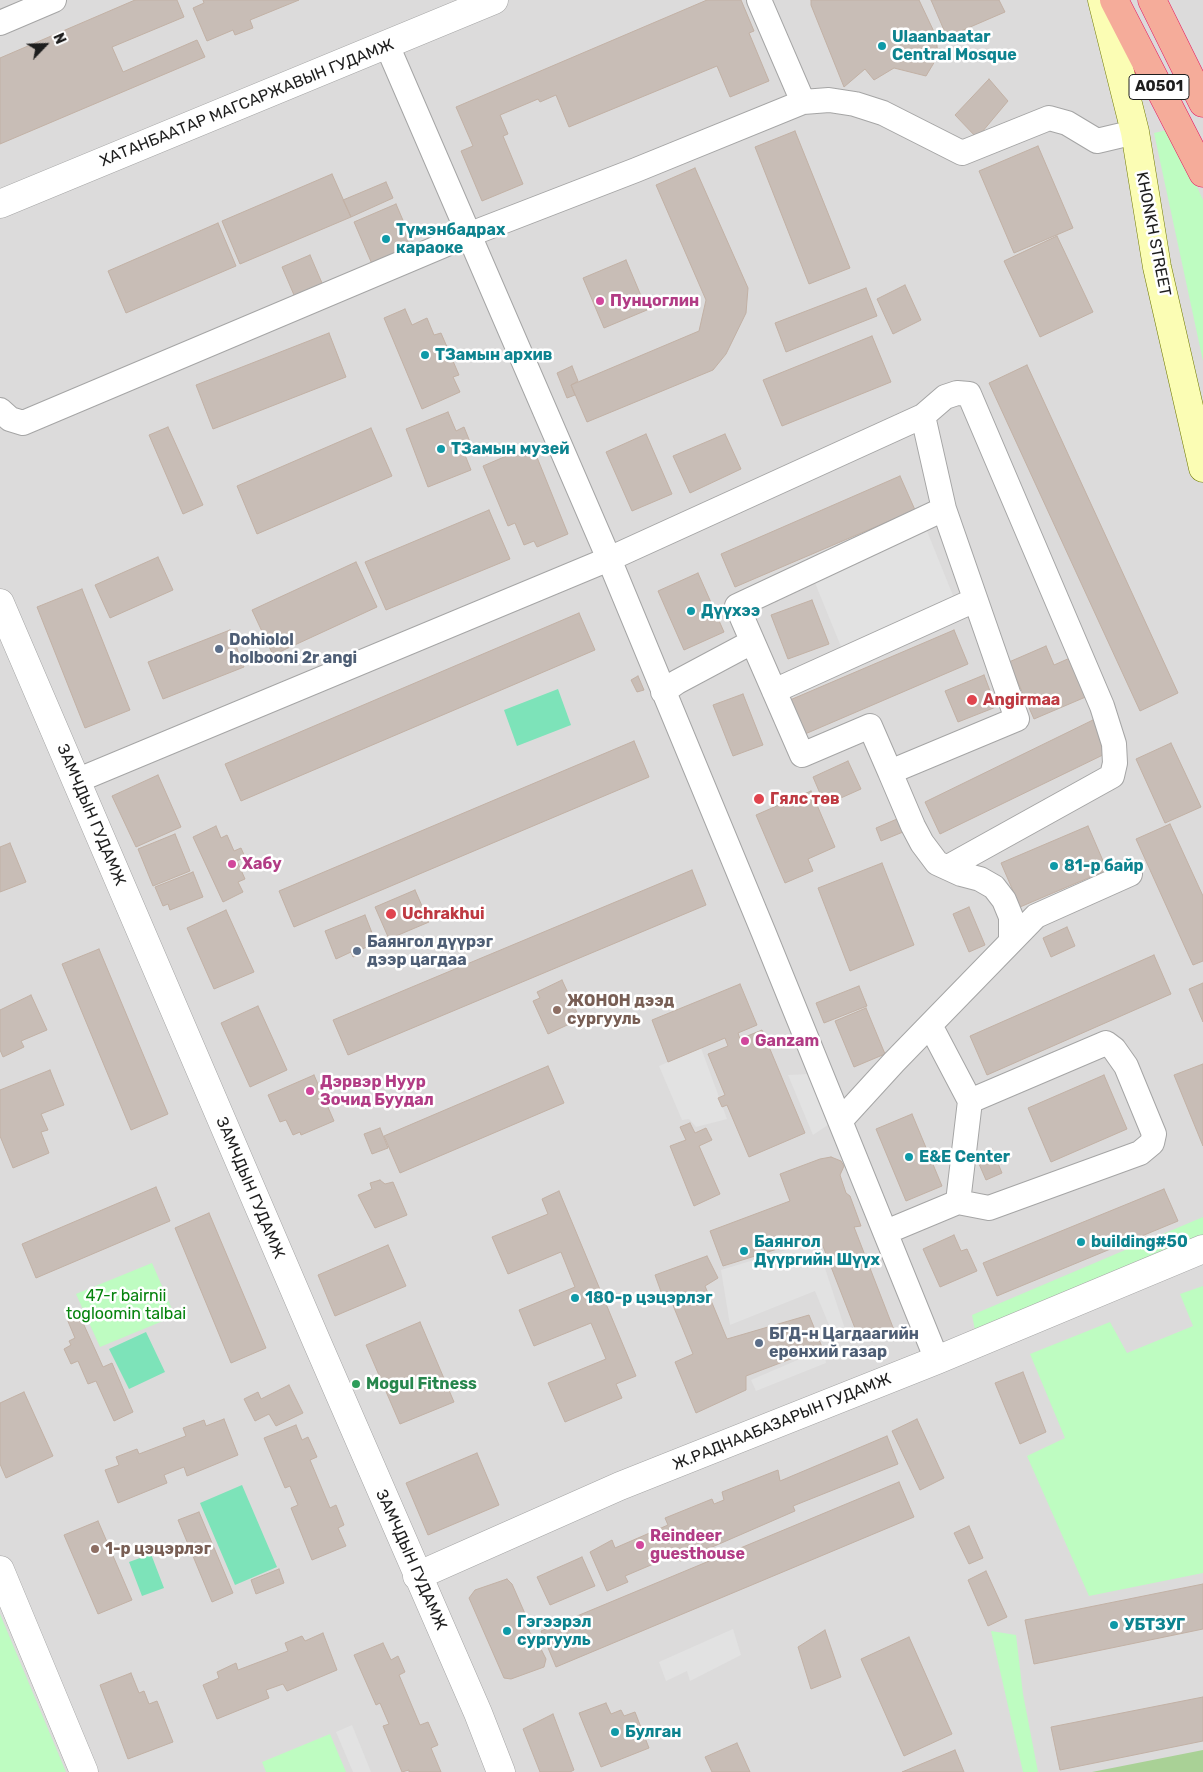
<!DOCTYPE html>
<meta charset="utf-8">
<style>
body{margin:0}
#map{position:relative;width:1203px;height:1772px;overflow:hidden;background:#f0ebe3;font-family:Rubik,sans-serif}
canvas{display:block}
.north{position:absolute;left:20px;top:20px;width:50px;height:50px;-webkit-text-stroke:4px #fff;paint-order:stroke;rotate:66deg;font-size:14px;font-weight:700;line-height:20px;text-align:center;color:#1e1e1e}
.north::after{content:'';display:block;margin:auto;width:18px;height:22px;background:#1e1e1e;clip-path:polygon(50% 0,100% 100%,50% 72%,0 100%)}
</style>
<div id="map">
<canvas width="1203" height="1772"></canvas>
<div class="north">N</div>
</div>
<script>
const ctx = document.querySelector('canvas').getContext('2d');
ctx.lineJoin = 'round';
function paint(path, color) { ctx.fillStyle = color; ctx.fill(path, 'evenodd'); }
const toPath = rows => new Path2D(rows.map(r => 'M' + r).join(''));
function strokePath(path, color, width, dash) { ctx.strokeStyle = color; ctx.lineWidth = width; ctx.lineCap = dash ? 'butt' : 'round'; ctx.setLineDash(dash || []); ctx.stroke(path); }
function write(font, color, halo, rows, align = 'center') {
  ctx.font = font + ' Rubik,sans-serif'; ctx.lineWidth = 5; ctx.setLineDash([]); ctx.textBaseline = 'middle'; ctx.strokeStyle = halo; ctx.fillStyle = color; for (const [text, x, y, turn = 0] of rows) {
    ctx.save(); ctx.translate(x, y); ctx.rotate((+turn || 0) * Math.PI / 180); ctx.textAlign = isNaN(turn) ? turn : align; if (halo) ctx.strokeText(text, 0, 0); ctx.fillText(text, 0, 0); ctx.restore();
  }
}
const residential = toPath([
 [0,0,1203,0,1203,1772,0,1772]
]);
const forest = toPath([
 [1203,1750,1203,1772,1092,1772]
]);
const park = toPath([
 [1171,129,1203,200,1203,361,1154,133],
 [1203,1217,1203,1242,976,1335,972,1315],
 [152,1263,175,1316,100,1347,76,1294],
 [1203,1286,1203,1573,1089,1596,1027,1456,1065,1438,1030,1354,1110,1322,1127,1353,1193,1326,1180,1294],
 [0,1614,66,1772,0,1772],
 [991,1631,1016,1635,1023,1694,1038,1772,1023,1772],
 [330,1734,346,1772,266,1772,262,1762]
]);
const pitch = toPath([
 [558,689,571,725,517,746,504,710],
 [146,1332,165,1372,129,1389,109,1349],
 [242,1485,277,1567,235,1585,200,1503],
 [151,1554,164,1588,142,1596,129,1562]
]);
const parking = toPath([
 [927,531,958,608,844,654,813,578],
 [701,1048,727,1119,696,1127,689,1119,682,1120,659,1066],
 [810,1074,828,1125,813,1135,788,1075],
 [816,1241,848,1338,836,1342,815,1291,730,1325,721,1270],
 [823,1349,826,1363,756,1391,751,1380],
 [733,1629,741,1655,690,1681,687,1671,666,1681,659,1662],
 [352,1725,371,1772,353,1772,336,1732]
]);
const building = toPath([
 [135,0,177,0,184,17,112,47,123,72,197,40,205,57,0,144,0,58,135,0],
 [203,0,299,0,250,20,253,28,235,35,233,30,207,41,193,8,204,3,203,0],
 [707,0,741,0,754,31,749,33,769,81,730,97,717,66,569,127,556,95,540,102,538,99,500,115,508,134,503,136,523,184,482,201,461,151,473,146,456,107,707,0],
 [811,0,919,0,936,36,938,56,926,76,894,68,874,80,865,69,844,87,811,5,811,0],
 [931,0,999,0,1005,12,947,37,931,0],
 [989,79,1008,101,977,138,955,115,989,79],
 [795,131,850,268,809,284,755,147,795,131],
 [1038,146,1073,228,1014,253,979,171,1038,146],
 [695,168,748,288,746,313,726,354,713,370,587,422,571,385,699,331,706,300,656,185,695,168],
 [332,174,351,217,240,264,222,221,332,174],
 [386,182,393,198,351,217,343,200,386,182],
 [396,204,417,253,375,271,354,222,396,204],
 [218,223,236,266,126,313,108,271,218,223],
 [1057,236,1093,312,1040,337,1004,261,1057,236],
 [310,255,325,290,297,302,282,267,310,255],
 [626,260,647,310,604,328,583,278,626,260],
 [905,285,921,320,893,334,877,299,905,285],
 [866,288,877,316,786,352,775,323,866,288],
 [405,309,412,325,427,318,434,335,441,333,459,375,453,377,460,392,422,409,384,318,405,309],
 [329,333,346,377,213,429,196,385,329,333],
 [872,336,891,382,782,426,763,380,872,336],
 [1027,365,1178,693,1140,711,989,383,1027,365],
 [572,366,578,381,571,385,575,395,567,398,557,373,572,366],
 [448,412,456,431,464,427,472,447,463,450,471,470,428,487,406,429,448,412],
 [168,427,203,505,183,514,149,435,168,427],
 [371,428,392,476,257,534,237,486,371,428],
 [646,434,672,494,632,511,606,452,646,434],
 [725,434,741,469,690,493,673,456,725,434],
 [532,445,568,534,537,547,534,541,524,545,515,523,508,526,483,466,532,445],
 [900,476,915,510,735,587,721,554,900,476],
 [489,510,510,559,386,610,365,562,489,510],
 [158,557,173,590,110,618,95,585,158,557],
 [356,562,377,607,273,655,252,610,356,562],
 [698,573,724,632,684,650,658,591,698,573],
 [82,589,130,710,85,728,37,607,82,589],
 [812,600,829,644,788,659,771,615,812,600],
 [579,613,595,650,241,801,225,764,579,613],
 [230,630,244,667,163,699,148,662,230,630],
 [954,630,968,664,805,734,790,700,954,630],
 [1046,646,1054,665,1079,654,1095,693,1034,719,1009,662,1046,646],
 [984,675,996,707,958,722,945,691,984,675],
 [638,676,644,690,637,692,631,680,638,676],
 [743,694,763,745,733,756,713,705,743,694],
 [1093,720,1109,752,940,834,925,802,1093,720],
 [634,741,649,777,294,927,279,891,634,741],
 [1171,743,1201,807,1165,823,1136,759,1171,743],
 [848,761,861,789,825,805,813,777,848,761],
 [158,775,181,827,136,847,112,796,158,775],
 [811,791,835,847,808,859,813,871,785,883,756,815,811,791],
 [897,819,903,832,881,841,876,828,897,819],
 [1170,824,1203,896,1203,961,1193,965,1136,839,1170,824],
 [216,826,221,838,227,835,234,851,241,848,245,857,237,861,245,879,238,882,243,892,223,902,193,837,216,826],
 [1088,826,1107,870,1020,907,1001,863,1088,826],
 [175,834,190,871,153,886,138,849,175,834],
 [10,843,26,882,0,892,0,847,10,843],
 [882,863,914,945,850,971,818,888,882,863],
 [692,870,706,905,348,1055,333,1020,692,870],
 [193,872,203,897,170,910,168,904,163,906,155,887,193,872],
 [415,890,429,922,389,939,375,907,415,890],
 [969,907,985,945,969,952,953,914,969,907],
 [226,910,254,972,214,989,187,928,226,910],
 [365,915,376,943,360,950,362,954,353,957,351,952,336,959,325,931,365,915],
 [1067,927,1075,946,1051,957,1043,938,1067,927],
 [99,949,168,1114,131,1130,62,964,99,949],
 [1154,955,1171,994,987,1075,970,1036,1154,955],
 [562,980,580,1019,548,1034,533,1001,540,998,537,992,562,980],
 [1203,983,1203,1022,1189,989,1203,983],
 [740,984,757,1025,738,1033,740,1039,762,1030,805,1133,749,1157,727,1105,722,1107,718,1098,725,1095,708,1054,728,1046,725,1038,668,1062,652,1020,740,984],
 [859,986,867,1006,824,1023,816,1003,859,986],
 [31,995,47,1030,21,1041,24,1047,3,1057,0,1050,0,1010,31,995],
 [258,1006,287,1070,250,1087,221,1023,258,1006],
 [866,1008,885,1054,854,1067,835,1021,866,1008],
 [1203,1064,1203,1146,1174,1075,1203,1064],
 [548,1066,564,1103,400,1173,384,1136,548,1066],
 [50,1070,64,1105,41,1114,48,1130,41,1132,49,1153,13,1168,0,1136,0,1090,50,1070],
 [314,1075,334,1121,301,1135,300,1132,293,1135,286,1120,280,1122,268,1095,314,1075],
 [1104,1075,1127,1129,1051,1162,1028,1108,1104,1075],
 [912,1114,942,1186,906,1201,876,1129,912,1114],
 [690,1123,695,1133,706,1128,712,1140,699,1146,720,1194,694,1206,670,1146,686,1140,680,1127,690,1123],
 [380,1128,388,1148,372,1154,364,1134,380,1128],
 [992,1149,1002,1173,986,1180,976,1157,992,1149],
 [831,1157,841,1161,844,1166,840,1175,846,1193,850,1196,861,1226,854,1227,894,1330,860,1341,819,1236,723,1266,710,1231,790,1201,780,1174,820,1159,831,1157],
 [380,1180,385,1184,393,1182,407,1215,375,1228,358,1195,372,1189,370,1183,380,1180],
 [156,1187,170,1221,36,1278,22,1244,156,1187],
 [1164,1189,1178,1221,997,1296,983,1263,1164,1189],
 [559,1191,636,1376,616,1384,622,1398,565,1422,548,1383,606,1359,591,1323,534,1346,519,1310,575,1287,561,1252,508,1274,492,1237,548,1214,542,1199,559,1191],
 [209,1213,266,1348,231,1363,175,1228,209,1213],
 [954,1235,961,1251,967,1249,977,1271,940,1287,923,1249,954,1235],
 [388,1245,406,1286,335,1316,318,1275,388,1245],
 [707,1256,718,1278,705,1286,727,1339,809,1315,822,1347,746,1376,746,1390,696,1413,675,1362,693,1354,670,1298,664,1300,655,1275,707,1256],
 [79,1314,103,1367,112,1363,133,1412,114,1421,96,1381,88,1384,78,1361,71,1364,64,1349,71,1345,69,1341,75,1338,67,1319,79,1314],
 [420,1322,454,1402,400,1424,366,1345,420,1322],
 [1023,1372,1046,1432,1020,1444,995,1383,1023,1372],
 [289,1385,303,1413,276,1426,269,1414,255,1421,244,1399,258,1392,261,1399,289,1385],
 [24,1392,53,1456,6,1478,0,1464,0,1403,24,1392],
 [224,1419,238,1455,187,1476,184,1467,164,1475,167,1483,118,1503,105,1470,119,1465,116,1457,137,1449,139,1454,186,1436,183,1428,204,1420,206,1426,224,1419],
 [917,1419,944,1478,920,1490,892,1431,917,1419],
 [296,1425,302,1440,308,1437,317,1457,310,1460,330,1508,336,1505,344,1525,338,1528,346,1546,312,1560,291,1508,298,1505,290,1486,285,1488,264,1438,296,1425],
 [887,1436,898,1464,793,1506,795,1511,680,1561,677,1554,625,1576,628,1582,607,1591,590,1552,612,1540,615,1548,668,1525,665,1518,712,1499,714,1504,724,1500,722,1492,778,1470,780,1481,887,1436],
 [477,1453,499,1505,428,1535,406,1483,477,1453],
 [899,1482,914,1517,556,1667,541,1631,899,1482],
 [199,1512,233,1593,212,1602,178,1520,199,1512],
 [98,1521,132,1600,98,1614,64,1535,98,1521],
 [969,1526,983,1558,969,1564,954,1533,969,1526],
 [582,1557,595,1586,550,1605,537,1577,582,1557],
 [279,1569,284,1583,256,1594,251,1580,279,1569],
 [986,1571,1007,1617,988,1626,968,1580,986,1571],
 [507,1579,512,1584,526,1616,525,1621,534,1642,538,1643,546,1659,544,1667,511,1679,504,1678,469,1598,475,1590,507,1579],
 [1203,1584,1203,1629,1034,1664,1025,1620,1203,1584],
 [825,1630,841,1677,811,1689,798,1647,825,1630],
 [323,1633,337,1670,287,1691,283,1684,266,1690,269,1698,217,1719,203,1685,219,1678,217,1672,236,1663,238,1670,288,1651,285,1643,302,1636,305,1641,323,1633],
 [909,1637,952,1734,904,1756,861,1659,909,1637],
 [383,1643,391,1660,398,1656,405,1672,399,1675,420,1725,428,1722,438,1745,431,1748,441,1772,409,1772,409,1770,402,1772,383,1726,389,1724,380,1703,376,1705,354,1655,383,1643],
 [131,1673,139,1693,144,1691,149,1704,157,1701,173,1742,128,1759,100,1685,131,1673],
 [1203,1697,1203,1741,1060,1770,1051,1727,1203,1697],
 [606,1703,611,1714,621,1710,624,1716,635,1712,649,1748,601,1767,579,1713,606,1703],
 [553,1714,574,1770,570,1772,540,1772,523,1729,553,1714],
 [737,1743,750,1772,712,1772,705,1757,737,1743],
 [955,1750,964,1772,902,1772,955,1750]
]);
const minor = toPath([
 [759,0,803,102],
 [0,23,54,0],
 [387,45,609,559,763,931,937,1360],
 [0,410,10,419,23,423,468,235,636,170,803,102,829,100,855,104,883,113,962,153,1049,118,1067,123,1097,141,1135,132],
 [923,416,945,397,957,393,969,394,1102,706,1114,744,1115,763,1112,776,948,867],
 [774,691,975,600],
 [663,692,677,682,752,642],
 [890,772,913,826,922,843,937,863,961,874,980,879,994,887,1004,900,1011,917,1011,940],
 [76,781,609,559,923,416,944,509,1017,719,890,772,870,726,802,755,737,606,944,509],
 [930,1025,970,1101],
 [841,1120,894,1062,1036,916,1130,874],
 [886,1232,958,1202,989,1208,1140,1153,1152,1143,1154,1134,1126,1066,1114,1049,1106,1043,970,1101,958,1202]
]);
const tertiary = toPath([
 [0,204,494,0],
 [0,603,316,1340,478,1713,501,1772],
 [0,1570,84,1772],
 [417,1576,620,1486,937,1360,1203,1249]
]);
const secondary = toPath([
 [1102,0,1135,132,1157,267,1203,468]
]);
const trunk = toPath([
 [1114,0,1203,173],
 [1152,0,1203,103]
]);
const markers = [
 [882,46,5,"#0f9aa8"],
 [386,239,5,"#0f9aa8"],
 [600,301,5,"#d1479c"],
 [425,355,5,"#0f9aa8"],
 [441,449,5,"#0f9aa8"],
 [691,611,5,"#0f9aa8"],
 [219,649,5,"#5c6f8a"],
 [972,700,6,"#e0444e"],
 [759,799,6,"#e0444e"],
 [232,864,5,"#d1479c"],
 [1054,866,5,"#0f9aa8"],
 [391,914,6,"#e0444e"],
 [357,951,5,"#5c6f8a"],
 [557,1010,5,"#8d6e63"],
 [745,1041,5,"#d1479c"],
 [310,1091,5,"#d1479c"],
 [909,1157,5,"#0f9aa8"],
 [1081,1242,5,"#0f9aa8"],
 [744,1251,5,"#0f9aa8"],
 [575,1298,5,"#0f9aa8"],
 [759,1343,5,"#5c6f8a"],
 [356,1384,5,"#2e9e5b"],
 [640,1545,5,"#d1479c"],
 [95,1549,5,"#8d6e63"],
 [1114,1625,5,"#0f9aa8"],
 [507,1631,5,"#0f9aa8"],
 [615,1732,5,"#0f9aa8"]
];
const shields = [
 [1159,87,60]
];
const shieldNames = [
 ["A0501",1159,87]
];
const cultureNames = [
 ["Ulaanbaatar",892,37],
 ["Central Mosque",892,55],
 ["Түмэнбадрах",396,230],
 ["караоке",396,248],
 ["ТЗамын архив",435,355],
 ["ТЗамын музей",451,449],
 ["Дүүхээ",701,611],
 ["81-р байр",1064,866],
 ["E&E Center",919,1157],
 ["Баянгол",754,1242],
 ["Дүүргийн Шүүх",754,1260],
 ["building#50",1091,1242],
 ["180-р цэцэрлэг",585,1298],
 ["Гэгээрэл",517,1622],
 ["сургууль",517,1640],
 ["УБТЗУГ",1124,1625],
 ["Булган",625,1732]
];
const streetNames = [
 ["ХАТАНБААТАР МАГСАРЖАВЫН ГУДАМЖ",247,103,-22],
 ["KHONKH STREET",1153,234,79],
 ["ЗАМЧДЫН ГУДАМЖ",91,815,67],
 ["ЗАМЧДЫН ГУДАМЖ",250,1188,67],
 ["Ж.РАДНААБАЗАРЫН ГУДАМЖ",782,1422,-22],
 ["ЗАМЧДЫН ГУДАМЖ",411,1560,66]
];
const hotelNames = [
 ["Пунцоглин",610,301],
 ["Хабу",242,864],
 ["Ganzam",755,1041],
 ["Дэрвэр Нуур",320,1082],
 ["Зочид Буудал",320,1100],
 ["Reindeer",650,1536],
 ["guesthouse",650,1554]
];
const serviceNames = [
 ["Dohiolol",229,640],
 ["holbooni 2r angi",229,658],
 ["Баянгол дүүрэг",367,942],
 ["дээр цагдаа",367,960],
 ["БГД-н Цагдаагийн",769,1334],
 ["ерөнхий газар",769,1352]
];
const healthNames = [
 ["Angirmaa",983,700],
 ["Гялс төв",770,799],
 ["Uchrakhui",402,914]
];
const educationNames = [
 ["ЖОНОН дээд",567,1001],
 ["сургууль",567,1019],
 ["1-р цэцэрлэг",105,1549]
];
const parkNames = [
 ["47-r bairnii",126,1296],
 ["togloomin talbai",126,1314]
];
const leisureNames = [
 ["Mogul Fitness",366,1384]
];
paint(residential, '#dcdbdb');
paint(forest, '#a9d196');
paint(park, '#befcc1');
paint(pitch, '#7de3b9');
paint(parking, '#e2e2e2');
paint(building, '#c8bdb6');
strokePath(building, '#c2b1a5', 1);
strokePath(minor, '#a5a5a5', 26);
strokePath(tertiary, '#a5a5a5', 29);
strokePath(secondary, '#707a00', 29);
strokePath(trunk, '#e41b64', 29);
strokePath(minor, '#fff', 24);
strokePath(tertiary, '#fff', 28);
strokePath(secondary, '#fbfdb4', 28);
strokePath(trunk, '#f5ac9a', 28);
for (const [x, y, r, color] of markers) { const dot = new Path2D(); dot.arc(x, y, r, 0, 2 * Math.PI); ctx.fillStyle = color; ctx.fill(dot); strokePath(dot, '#fff', 2); }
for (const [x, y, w] of shields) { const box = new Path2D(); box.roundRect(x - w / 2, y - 12.5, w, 25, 4); ctx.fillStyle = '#fff'; ctx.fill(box); strokePath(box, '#1e1e1e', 1); }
write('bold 15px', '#1e1e1e', null, shieldNames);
write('bold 16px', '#0d838f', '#fff', cultureNames, 'left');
write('16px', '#1e1e1e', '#fff', streetNames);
write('bold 16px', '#b23c85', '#fff', hotelNames, 'left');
write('bold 16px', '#4e5e75', '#fff', serviceNames, 'left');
write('bold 16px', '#be3a42', '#fff', healthNames, 'left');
write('bold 16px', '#785e54', '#fff', educationNames, 'left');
write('16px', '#06830d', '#fff', parkNames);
write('bold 16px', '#27864d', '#fff', leisureNames, 'left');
</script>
